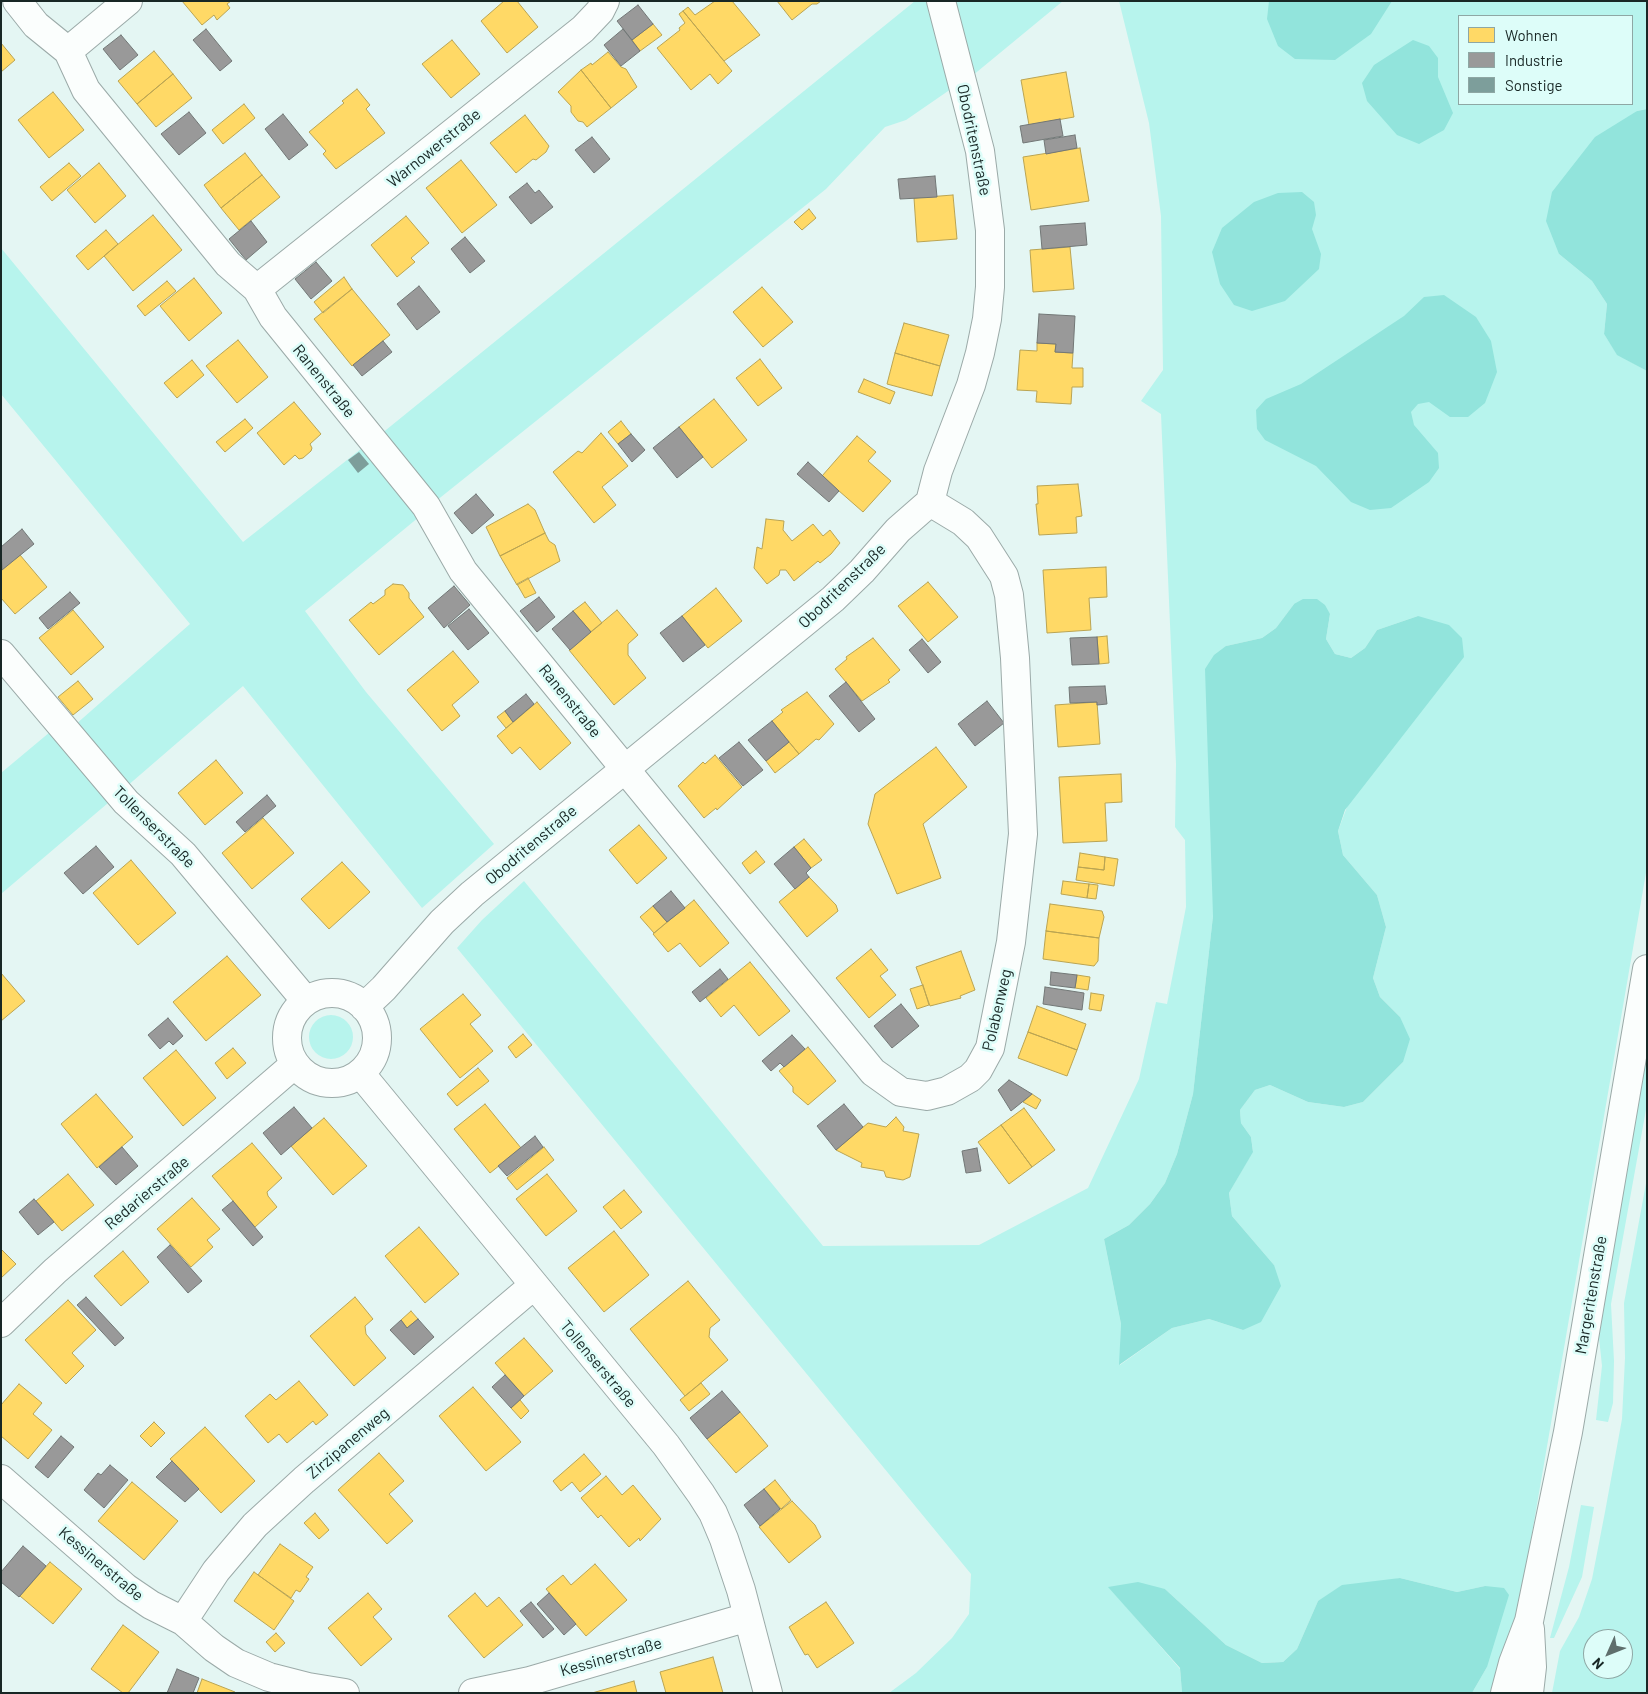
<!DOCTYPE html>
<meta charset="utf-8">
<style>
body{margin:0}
#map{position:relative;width:1648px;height:1694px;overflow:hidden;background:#e4f6f3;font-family:Barlow,sans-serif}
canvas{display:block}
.frame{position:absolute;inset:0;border:2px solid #182725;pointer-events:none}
.legend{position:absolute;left:1458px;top:15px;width:175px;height:90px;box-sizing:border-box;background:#ddfdf9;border:1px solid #8ea7a4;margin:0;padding:6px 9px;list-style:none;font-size:15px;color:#182725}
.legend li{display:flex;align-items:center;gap:10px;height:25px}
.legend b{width:25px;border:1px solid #8ea7a4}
.north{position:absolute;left:1583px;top:1629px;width:50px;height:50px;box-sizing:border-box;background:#ddfdf9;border:1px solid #8ea7a4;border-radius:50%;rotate:226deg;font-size:14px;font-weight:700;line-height:20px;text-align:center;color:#182725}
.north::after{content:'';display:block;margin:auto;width:18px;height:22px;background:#5f6f6d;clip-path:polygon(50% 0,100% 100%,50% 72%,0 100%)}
</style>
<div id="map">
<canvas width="1648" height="1694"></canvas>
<div class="frame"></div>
<ul class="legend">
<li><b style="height:14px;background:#ffd966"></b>Wohnen</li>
<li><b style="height:14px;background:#999"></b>Industrie</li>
<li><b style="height:14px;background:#7d9e9b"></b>Sonstige</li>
</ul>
<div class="north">N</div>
</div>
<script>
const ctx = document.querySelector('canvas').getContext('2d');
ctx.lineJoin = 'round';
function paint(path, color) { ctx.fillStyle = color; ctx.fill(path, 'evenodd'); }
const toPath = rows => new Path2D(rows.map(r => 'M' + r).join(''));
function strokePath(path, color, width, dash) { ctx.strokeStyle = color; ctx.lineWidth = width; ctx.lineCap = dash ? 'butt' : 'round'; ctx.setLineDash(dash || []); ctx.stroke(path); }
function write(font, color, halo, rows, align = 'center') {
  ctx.font = font + ' Barlow,sans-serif'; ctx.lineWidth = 5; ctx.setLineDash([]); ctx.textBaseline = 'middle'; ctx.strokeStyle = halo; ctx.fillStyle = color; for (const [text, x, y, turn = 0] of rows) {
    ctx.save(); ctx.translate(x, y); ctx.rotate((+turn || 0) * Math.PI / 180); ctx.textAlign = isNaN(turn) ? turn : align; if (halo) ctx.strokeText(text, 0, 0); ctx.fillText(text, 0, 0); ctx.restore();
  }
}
const green = toPath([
 [915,1,926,1,951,89,906,120,885,127,826,189,436,501,381,434],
 [951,1,1063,1,972,76],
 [1119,1,1647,1,1647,109,1637,111,1559,254,1592,281,1607,304,1604,334,1617,354,1647,371,1647,867,1516,1626,1495,1693,1472,1693,1487,1667,1485,1586,1457,1592,1400,1578,1318,1601,1297,1649,1283,1662,1262,1663,1226,1645,1165,1589,1109,1587,1180,1669,1182,1693,889,1693,916,1673,952,1638,969,1614,971,1574,457,948,482,920,524,881,823,1246,979,1245,1088,1188,1139,1079,1156,1002,1167,1004,1186,907,1185,840,1175,827,1176,764,1161,414,1141,401,1163,370,1161,216,1149,123],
 [1459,16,1632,16,1632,104,1459,104],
 [1294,604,1330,614,1326,639,1335,654,1351,658,1365,648,1377,630,1418,616,1338,831,1343,855,1377,895,1386,927,1373,978,1380,997,1400,1017,1403,1062,1363,1102,1344,1107,1308,1102,1270,1085,1255,1090,1240,1110,1241,1123,1251,1137,1253,1151,1229,1193,1232,1216,1274,1265,1243,1330,1209,1319,1172,1328,1120,1365,1121,1324,1104,1239,1129,1225,1150,1204,1165,1183,1177,1154,1193,1094,1213,916,1226,646,1262,638,1276,628],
 [1,248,243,542,361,449,419,517,305,611,366,692,494,844,422,908,243,686,126,787,75,725,190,624,1,394],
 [50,732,108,803,1,894,1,773],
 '309 1037a22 22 0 1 1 44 0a22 22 0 1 1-44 0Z',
 [1647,1036,1647,1104,1611,1304,1614,1361,1613,1403,1608,1422,1596,1420,1602,1366,1598,1328],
 [1647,1178,1647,1693,1552,1693,1560,1651,1579,1617,1592,1579,1605,1512,1622,1419,1625,1358,1624,1303],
 [1593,1639,1623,1639,1623,1669,1593,1669],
 [1581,1505,1594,1507,1582,1577,1554,1638,1550,1638,1569,1567]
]);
const forest = toPath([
 [1269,1,1392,1,1371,34,1335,60,1295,59,1278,46,1267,19],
 [1413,40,1429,46,1438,58,1438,77,1453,113,1444,130,1419,144,1397,135,1367,101,1362,83,1374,65],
 [1647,109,1647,371,1617,355,1604,334,1607,304,1592,281,1559,254,1546,221,1552,192,1595,137,1637,111],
 [1302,192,1314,202,1316,215,1312,229,1321,254,1319,269,1285,301,1252,311,1234,305,1220,284,1212,252,1222,228,1254,202,1278,193],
 [1444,295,1476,317,1491,341,1497,372,1485,403,1468,417,1450,417,1429,402,1418,404,1411,412,1414,425,1438,453,1439,468,1429,482,1391,508,1370,510,1351,502,1316,466,1265,440,1257,429,1256,410,1266,399,1301,384,1404,316,1424,297],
 [1303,599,1317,599,1325,605,1330,614,1326,639,1335,654,1351,658,1365,648,1377,630,1418,616,1449,625,1462,638,1464,657,1345,810,1338,831,1343,855,1377,895,1386,927,1373,978,1380,997,1400,1017,1410,1039,1403,1062,1363,1102,1344,1107,1308,1102,1270,1085,1255,1090,1240,1110,1241,1123,1251,1137,1253,1152,1229,1193,1232,1216,1274,1265,1281,1286,1261,1322,1243,1330,1209,1319,1172,1328,1119,1365,1121,1324,1104,1239,1129,1225,1150,1204,1165,1183,1177,1154,1193,1094,1213,916,1205,669,1214,655,1226,646,1262,638,1276,628,1294,604],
 [1400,1578,1457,1592,1485,1586,1504,1588,1509,1595,1487,1667,1472,1693,1182,1693,1180,1668,1108,1587,1138,1582,1165,1589,1226,1645,1262,1663,1283,1662,1297,1649,1318,1601,1342,1585]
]);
const homes = toPath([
 [182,1,231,1,227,4,230,8,217,20,214,15,202,25,182,1],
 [504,1,517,1,538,27,507,53,481,21,504,1],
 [715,1,732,1,760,35,724,61,683,11,688,7,695,15,715,1],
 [777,1,821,1,817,4,812,4,792,20,777,1],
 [683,11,732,71,718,84,710,74,691,90,657,48,680,30,679,28,685,23,679,14,683,11],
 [653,24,662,35,640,51,632,40,653,24],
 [452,40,480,74,451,98,422,64,452,40],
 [1,43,15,60,1,72,1,43],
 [154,51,173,74,137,104,118,81,154,51],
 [608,52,621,67,626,69,637,87,611,108,581,70,591,63,592,65,608,52],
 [581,70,611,108,587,127,583,122,578,121,571,112,571,106,558,92,581,70],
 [1066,72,1074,117,1029,125,1021,80,1066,72],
 [173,74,192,98,156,127,137,104,173,74],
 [357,89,370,105,366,109,385,133,336,169,323,154,326,151,309,132,344,103,342,101,357,89],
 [53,92,84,130,49,158,18,120,53,92],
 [244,104,255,118,223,144,212,130,244,104],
 [525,115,549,146,546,152,536,160,533,159,516,173,490,143,525,115],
 [1080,148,1089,201,1031,210,1023,157,1080,148],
 [245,153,262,175,221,208,204,185,245,153],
 [461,160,497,205,462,233,426,188,461,160],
 [69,163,81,176,52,201,40,187,69,163],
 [99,163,126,196,95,223,67,190,99,163],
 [262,175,280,197,239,230,221,208,262,175],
 [953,195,957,239,917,242,914,198,953,195],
 [809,209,816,218,802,230,794,222,809,209],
 [153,215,182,250,133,291,104,256,153,215],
 [406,216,429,243,411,258,415,262,397,277,371,245,406,216],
 [106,230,118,244,88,270,76,256,106,230],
 [1070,247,1074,289,1033,292,1030,250,1070,247],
 [344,277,352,289,323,313,314,302,344,277],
 [194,278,222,313,189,341,160,306,194,278],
 [167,281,176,291,145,316,137,306,167,281],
 [762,287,793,322,763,347,733,312,762,287],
 [352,289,390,335,352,366,314,319,352,289],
 [904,323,949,335,940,366,895,353,904,323],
 [238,340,268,377,237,403,206,366,238,340],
 [1037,343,1056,344,1055,352,1073,353,1072,368,1083,368,1083,387,1072,387,1071,404,1036,402,1037,391,1017,390,1020,350,1037,351,1037,343],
 [895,353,940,366,932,396,887,384,895,353],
 [760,359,782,388,758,406,736,378,760,359],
 [192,360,204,375,177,398,164,383,192,360],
 [864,379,895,392,890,404,858,392,864,379],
 [714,399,747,440,712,468,679,427,714,399],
 [294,402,321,434,310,444,312,448,311,451,303,458,299,459,295,455,284,465,257,433,294,402],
 [245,419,253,428,225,452,216,442,245,419],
 [621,421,631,434,618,444,608,432,621,421],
 [601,433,628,466,602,487,616,505,594,523,553,472,578,451,582,453,601,433],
 [857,436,876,452,868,461,891,481,863,512,822,476,857,436],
 [1078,484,1082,516,1076,517,1077,533,1039,535,1036,504,1038,504,1037,486,1078,484],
 [528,504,535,510,545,533,500,556,486,527,528,504],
 [766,519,784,521,783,530,792,541,813,524,823,536,830,530,840,543,831,554,820,563,818,561,794,581,786,570,780,570,779,575,767,584,754,568,757,547,762,549,766,519],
 [545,533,549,541,555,545,560,561,517,585,500,556,545,533],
 [20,555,47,587,15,614,1,598,1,570,20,555],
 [1106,567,1107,597,1089,598,1091,630,1047,633,1043,570,1106,567],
 [528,578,536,593,525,598,517,584,528,578],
 [928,582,958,617,928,642,898,606,928,582],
 [393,584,403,585,409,593,409,598,424,617,379,655,349,620,371,602,373,604,385,595,385,590,393,584],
 [716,588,742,621,708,648,682,616,716,588],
 [585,602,602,623,591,632,573,611,585,602],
 [73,610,104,647,71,675,39,638,73,610],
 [617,610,638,635,628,644,628,655,646,678,614,705,569,650,617,610],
 [1107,636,1109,663,1099,664,1097,637,1107,636],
 [873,638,900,670,888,680,890,682,862,701,835,669,847,659,846,657,873,638],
 [453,651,479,682,452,705,460,716,442,731,407,690,453,651],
 [78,681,93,699,73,715,58,697,78,681],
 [807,692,834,724,819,740,816,739,799,754,772,721,783,712,781,710,807,692],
 [537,702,571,743,540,770,520,747,512,754,497,736,537,702],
 [1097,702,1100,744,1058,747,1055,705,1097,702],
 [505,711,513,722,506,728,497,717,505,711],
 [789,742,799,754,775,773,766,761,789,742],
 [936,747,967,787,923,824,941,878,897,894,868,824,875,794,936,747],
 [715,755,742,787,717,810,716,808,704,818,678,786,703,762,705,764,715,755],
 [216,760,243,793,205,825,178,793,216,760],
 [1121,774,1122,802,1105,803,1107,841,1063,843,1059,777,1121,774],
 [263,818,294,853,252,889,222,853,263,818],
 [639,825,667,858,637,884,609,850,639,825],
 [804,839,822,860,811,868,794,847,804,839],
 [756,851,765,862,750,874,742,863,756,851],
 [1080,853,1105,857,1104,870,1078,867,1080,853],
 [1105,857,1118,859,1114,886,1076,880,1078,867,1104,870,1105,857],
 [131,860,176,913,138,945,93,893,131,860],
 [342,862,370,892,329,929,301,899,342,862],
 [809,877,836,905,838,911,807,937,779,902,809,877],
 [1063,881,1089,884,1087,898,1061,894,1063,881],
 [1089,884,1098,885,1096,899,1087,898,1089,884],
 [694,900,729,943,700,967,680,943,668,952,653,934,694,900],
 [1050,904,1102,911,1104,917,1099,938,1046,931,1050,904],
 [653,906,667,922,654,933,640,917,653,906],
 [1046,931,1099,938,1098,961,1094,966,1043,959,1046,931],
 [871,949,888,970,880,976,896,995,869,1018,836,978,871,949],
 [961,951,975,990,960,996,961,998,930,1006,916,967,961,951],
 [227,956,261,995,206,1041,173,1002,227,956],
 [750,962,790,1011,759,1036,734,1005,721,1017,706,998,750,962],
 [1,973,25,1001,1,1021,1,973],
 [1077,975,1090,977,1088,990,1075,988,1077,975],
 [923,985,929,1005,917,1009,910,989,923,985],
 [1091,993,1104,995,1101,1011,1089,1009,1091,993],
 [463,994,481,1015,470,1024,493,1051,460,1078,420,1029,463,994],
 [1037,1006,1086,1024,1077,1050,1028,1032,1037,1006],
 [1028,1032,1077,1050,1067,1076,1018,1058,1028,1032],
 [523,1034,532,1045,516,1058,508,1047,523,1034],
 [808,1047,836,1081,808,1105,793,1092,793,1087,779,1071,808,1047],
 [233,1048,246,1063,227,1079,215,1063,233,1048],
 [176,1050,216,1098,183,1126,143,1078,176,1050],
 [478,1068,489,1081,457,1106,447,1094,478,1068],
 [96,1094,133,1137,97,1168,61,1124,96,1094],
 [1032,1094,1041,1100,1036,1109,1023,1102,1032,1094],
 [485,1104,521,1148,490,1173,454,1129,485,1104],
 [1024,1108,1055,1150,1032,1167,1001,1125,1024,1108],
 [896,1117,904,1127,903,1131,919,1134,910,1177,903,1180,886,1177,884,1171,861,1167,862,1163,836,1150,868,1123,886,1127,896,1117],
 [324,1118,367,1166,333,1195,291,1146,324,1118],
 [1001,1125,1032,1167,1009,1184,978,1142,1001,1125],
 [252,1143,282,1178,267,1192,268,1196,277,1207,255,1227,212,1176,252,1143],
 [544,1147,554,1160,517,1190,507,1178,544,1147],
 [68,1174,94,1205,62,1231,36,1201,68,1174],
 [547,1174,577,1211,546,1236,516,1199,547,1174],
 [624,1190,642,1212,621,1229,603,1207,624,1190],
 [192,1198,220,1229,207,1240,213,1247,191,1267,157,1229,192,1198],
 [419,1227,459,1274,425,1303,385,1256,419,1227],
 [614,1231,649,1275,604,1312,568,1268,614,1231],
 [1,1249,16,1264,1,1278,1,1249],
 [123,1251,149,1282,121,1306,94,1276,123,1251],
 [688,1281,720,1320,710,1328,709,1337,728,1360,685,1396,630,1329,688,1281],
 [355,1297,373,1319,365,1326,366,1334,386,1358,354,1386,310,1336,355,1297],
 [68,1300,96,1330,72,1353,84,1366,66,1384,25,1340,68,1300],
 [411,1311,418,1319,407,1328,401,1320,411,1311],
 [524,1338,553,1371,524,1396,495,1363,524,1338],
 [299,1381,328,1415,316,1425,313,1421,287,1443,279,1434,268,1443,245,1416,270,1394,276,1400,299,1381],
 [701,1383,710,1394,689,1411,680,1400,701,1383],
 [19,1384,42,1403,33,1414,52,1430,28,1459,1,1436,1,1405,19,1384],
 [473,1387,521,1442,486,1471,439,1416,473,1387],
 [520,1400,529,1411,521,1419,511,1408,520,1400],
 [740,1412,768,1446,736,1473,707,1439,740,1412],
 [154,1422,165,1433,151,1447,140,1436,154,1422],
 [205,1427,255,1481,221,1513,170,1459,205,1427],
 [379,1453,404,1481,389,1494,413,1521,387,1544,338,1490,379,1453],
 [584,1454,601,1474,580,1492,572,1482,561,1491,553,1481,584,1454],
 [606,1476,622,1495,633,1485,661,1519,640,1541,639,1538,629,1547,601,1515,598,1518,581,1498,606,1476],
 [775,1480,791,1500,781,1509,764,1489,775,1480],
 [132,1482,178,1521,144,1560,98,1521,132,1482],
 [792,1501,815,1525,821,1537,789,1563,759,1527,792,1501],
 [315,1513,329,1530,319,1539,304,1523,315,1513],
 [280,1544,313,1567,306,1577,309,1579,300,1592,296,1590,291,1598,258,1575,280,1544],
 [50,1562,82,1589,53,1624,20,1596,50,1562],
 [595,1564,627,1600,586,1636,546,1589,563,1575,571,1585,595,1564],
 [254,1572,294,1601,274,1630,234,1601,254,1572],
 [368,1593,382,1609,373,1617,392,1639,361,1666,328,1628,368,1593],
 [475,1593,487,1607,499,1597,523,1625,484,1658,448,1616,475,1593],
 [826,1602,854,1643,817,1668,808,1654,805,1655,789,1627,826,1602],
 [123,1625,159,1652,128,1693,123,1693,91,1669,123,1625],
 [276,1633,285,1643,275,1652,266,1642,276,1633],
 [713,1657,723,1693,666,1693,660,1672,713,1657],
 [202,1679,235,1692,235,1693,197,1693,202,1679],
 [634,1681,637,1693,592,1693,634,1681]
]);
const industry = toPath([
 [638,5,653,24,632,40,617,21,638,5],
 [206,29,232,61,220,71,193,40,206,29],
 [623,29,640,51,621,66,604,45,623,29],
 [121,35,138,55,120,70,103,49,121,35],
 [189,112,206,133,179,155,161,134,189,112],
 [283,114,308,145,289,160,265,129,283,114],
 [1060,119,1063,136,1023,143,1020,126,1060,119],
 [1075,135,1077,148,1046,154,1044,140,1075,135],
 [592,137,610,159,594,173,575,150,592,137],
 [935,176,937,197,900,199,898,179,935,176],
 [527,183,535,193,539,190,553,207,531,224,509,197,527,183],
 [251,221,267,242,246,260,229,239,251,221],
 [1085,223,1087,245,1042,249,1040,226,1085,223],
 [465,237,485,261,470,273,451,249,465,237],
 [316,262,332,281,311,299,295,279,316,262],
 [419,286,440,312,417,330,397,304,419,286],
 [1039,314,1075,316,1073,353,1055,352,1056,344,1037,343,1039,314],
 [383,341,392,352,362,376,353,365,383,341],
 [679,427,703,457,677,478,653,448,679,427],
 [631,434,645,450,632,462,618,444,631,434],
 [808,462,839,491,829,502,797,474,808,462],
 [476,494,494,515,472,534,454,513,476,494],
 [22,529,34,544,2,570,1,547,22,529],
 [454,586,470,605,444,628,428,608,454,586],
 [70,592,80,603,48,629,39,618,70,592],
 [539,597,555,617,537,632,520,611,539,597],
 [469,609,489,633,468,650,448,626,469,609],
 [573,611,591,632,570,650,552,629,573,611],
 [682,616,705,645,683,662,660,633,682,616],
 [1097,637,1099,664,1072,665,1070,638,1097,637],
 [922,639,941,662,928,673,909,650,922,639],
 [846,682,875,719,859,732,829,696,846,682],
 [1105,686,1107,704,1097,705,1097,702,1070,703,1069,687,1105,686],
 [526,694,534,704,513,722,505,711,526,694],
 [987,701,1004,723,975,746,958,724,987,701],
 [772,721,789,742,766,761,748,740,772,721],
 [739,742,763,770,743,786,719,758,739,742],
 [267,795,276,806,245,832,236,822,267,795],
 [96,846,114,867,83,894,64,873,96,846],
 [794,847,811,868,806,873,809,877,795,889,774,864,794,847],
 [671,891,685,908,667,922,653,906,671,891],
 [720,969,728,979,700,1002,692,992,720,969],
 [1051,972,1077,975,1075,988,1050,985,1051,972],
 [1045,987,1084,993,1082,1010,1043,1004,1045,987],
 [901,1004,919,1026,892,1048,874,1026,901,1004],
 [168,1018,183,1036,173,1045,169,1041,160,1049,148,1035,168,1018],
 [792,1035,805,1049,784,1067,780,1063,771,1071,762,1061,792,1035],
 [1009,1080,1032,1094,1011,1111,998,1090,1009,1080],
 [844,1104,863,1127,836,1150,817,1126,844,1104],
 [294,1107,312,1128,281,1155,263,1133,294,1107],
 [535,1136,543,1147,507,1176,498,1166,535,1136],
 [122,1147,138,1166,116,1185,99,1167,122,1147],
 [977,1148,981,1171,966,1173,962,1151,977,1148],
 [34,1199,54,1222,38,1235,19,1212,34,1199],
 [233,1201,263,1237,253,1246,222,1210,233,1201],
 [170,1245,202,1281,188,1293,157,1257,170,1245],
 [86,1297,124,1338,115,1346,77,1305,86,1297],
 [418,1319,434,1337,414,1355,390,1330,401,1320,407,1328,418,1319],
 [505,1375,524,1396,511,1408,492,1387,505,1375],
 [722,1391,740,1412,707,1439,690,1418,722,1391],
 [61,1436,74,1447,48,1478,35,1467,61,1436],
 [172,1461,199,1489,185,1502,156,1477,172,1461],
 [110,1465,128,1480,104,1508,84,1490,98,1473,101,1475,110,1465],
 [764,1489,780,1509,760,1526,744,1505,764,1489],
 [23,1546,46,1566,19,1597,1,1582,1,1572,23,1546],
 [549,1593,576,1624,564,1635,537,1604,549,1593],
 [531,1602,554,1629,543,1638,520,1611,531,1602],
 [177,1669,199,1678,193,1693,167,1693,177,1669]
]);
const building = toPath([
 [359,452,369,464,358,473,348,460]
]);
const street = toPath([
 [17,1,36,25,68,51,86,90,228,264,257,289,273,317,426,506,463,571,873,1072,901,1092,927,1096,947,1091,970,1078,978,1070,990,1048,1011,942,1023,834,1015,658,1009,595,1004,576,979,537,963,522,930,502],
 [68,51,128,1],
 [257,289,583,29,600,11,605,1],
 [1,654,126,802,183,854,306,1001],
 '287 1038a45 45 0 1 1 90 0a45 45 0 1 1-90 0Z',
 [364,1007,384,988,442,922,472,894,833,599,862,571,898,530,930,502,938,471,971,385,980,353,987,319,990,287,990,230,980,151,941,1],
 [360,1073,666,1445,701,1494,713,1513,724,1539,741,1590,768,1693],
 [1,1323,55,1271,295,1064],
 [1,1479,126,1588,151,1605,183,1621,214,1648,236,1663,269,1677,308,1687,345,1693],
 [183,1621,216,1571,255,1525,304,1480,533,1286],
 [473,1693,530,1681,748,1617],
 [1505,1693,1513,1663,1529,1621,1568,1432,1647,969],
 [1529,1693,1532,1667,1530,1629]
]);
const streetNames = [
 ["Obodritenstraße",974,140,78],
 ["Warnowerstraße",434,148,-39],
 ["Ranenstraße",324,381,51],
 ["Obodritenstraße",842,586,-44],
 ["Ranenstraße",570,701,51],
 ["Tollenserstraße",154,827,45],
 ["Obodritenstraße",531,845,-40],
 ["Polabenweg",997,1010,-77],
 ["Redarierstraße",147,1193,-40],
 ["Margeritenstraße",1591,1295,-80],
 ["Tollenserstraße",598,1364,50],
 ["Zirzipanenweg",348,1443,-40],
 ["Kessinerstraße",101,1564,40],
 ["Kessinerstraße",611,1657,-16]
];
paint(green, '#b7f4ed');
paint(forest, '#92e4dc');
paint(homes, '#ffd966');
strokePath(homes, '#baa452', 1);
paint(industry, '#999');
strokePath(industry, '#727776', 1);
paint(building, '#7d9e9b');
strokePath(street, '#9baaa8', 30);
strokePath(street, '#fbfefd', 28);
write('16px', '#182725', '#ddfdf9', streetNames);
</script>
